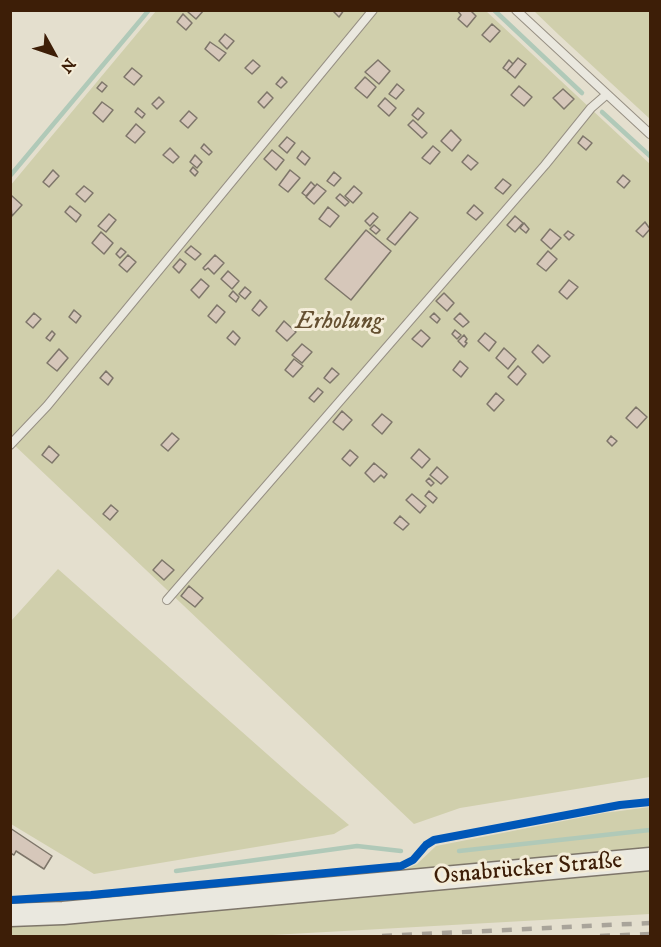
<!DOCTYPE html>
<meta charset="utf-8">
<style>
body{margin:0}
#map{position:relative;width:661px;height:947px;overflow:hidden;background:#e4dfce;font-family:"IM FELL DW Pica",serif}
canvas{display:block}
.frame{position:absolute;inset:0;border:12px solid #3d1e07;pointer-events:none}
.north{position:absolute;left:24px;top:24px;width:60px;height:60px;-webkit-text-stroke:4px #f4edd9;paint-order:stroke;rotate:130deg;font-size:16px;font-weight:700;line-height:24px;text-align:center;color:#3d1e07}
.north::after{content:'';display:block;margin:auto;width:21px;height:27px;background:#3d1e07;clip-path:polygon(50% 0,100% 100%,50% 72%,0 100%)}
</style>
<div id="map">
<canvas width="661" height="947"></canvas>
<div class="frame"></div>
<div class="north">N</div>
</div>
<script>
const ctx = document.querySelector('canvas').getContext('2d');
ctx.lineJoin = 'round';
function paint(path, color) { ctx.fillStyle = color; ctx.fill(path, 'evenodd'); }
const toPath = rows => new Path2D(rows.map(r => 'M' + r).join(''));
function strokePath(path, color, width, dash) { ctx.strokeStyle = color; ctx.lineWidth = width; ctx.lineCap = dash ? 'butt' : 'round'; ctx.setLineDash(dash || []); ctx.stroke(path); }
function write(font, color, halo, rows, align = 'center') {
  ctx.font = font + ' "IM FELL DW Pica",serif'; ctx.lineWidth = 6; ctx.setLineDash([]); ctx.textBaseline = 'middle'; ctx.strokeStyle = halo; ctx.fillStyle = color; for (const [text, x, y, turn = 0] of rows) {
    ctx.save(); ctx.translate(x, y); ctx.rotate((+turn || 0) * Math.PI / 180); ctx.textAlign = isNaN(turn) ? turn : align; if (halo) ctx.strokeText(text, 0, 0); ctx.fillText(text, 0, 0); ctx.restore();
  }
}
const green = toPath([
 [156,11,486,11,650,164,650,777,460,808,414,824,11,442,10,186],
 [534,11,650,11,650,119,559,35],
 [58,569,302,785,349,825,334,834,94,874,11,824,11,621],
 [650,807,650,852,403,873,406,869,417,864,436,846,604,813],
 [650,868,650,914,254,936,11,936,11,925]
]);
const stream = toPath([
 [494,10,582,93],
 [602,112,650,156],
 [10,176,149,10],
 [459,851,650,830],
 [176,871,357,846,401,851]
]);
const building = toPath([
 [189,10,204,10,196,19,188,12,189,10],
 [332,10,344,10,339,17,332,10],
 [457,10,470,10,476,16,467,27,458,19,461,15,457,10],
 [183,14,192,23,186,30,177,22,183,14],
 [492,24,500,31,490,42,482,35,492,24],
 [225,34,234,41,227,49,219,41,225,34],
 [210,42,226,53,219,61,205,49,210,42],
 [518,58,526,64,515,78,507,71,518,58],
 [253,60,260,66,252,74,245,68,253,60],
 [378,60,390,71,379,84,365,72,378,60],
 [509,60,513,64,507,71,503,68,509,60],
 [132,68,142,76,134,85,124,77,132,68],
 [282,77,287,82,281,88,276,84,282,77],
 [365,77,376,87,367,98,355,88,365,77],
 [102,82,107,86,102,92,97,88,102,82],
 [397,84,404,90,396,99,389,94,397,84],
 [519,86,532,97,524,106,511,95,519,86],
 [563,89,574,99,564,109,553,98,563,89],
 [267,92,273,98,264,108,258,102,267,92],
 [159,97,164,102,157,109,152,104,159,97],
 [385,98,396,108,389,116,378,106,385,98],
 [102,102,113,110,103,122,93,113,102,102],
 [138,108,145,114,142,118,135,112,138,108],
 [418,108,424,113,418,120,412,115,418,108],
 [189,111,197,118,188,128,180,121,189,111],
 [413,120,427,133,422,138,408,125,413,120],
 [136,124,145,132,135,143,126,136,136,124],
 [451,130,461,140,452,151,441,141,451,130],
 [583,136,592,143,586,150,578,143,583,136],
 [287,137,295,143,287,153,279,146,287,137],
 [204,144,212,152,209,155,201,148,204,144],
 [433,146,440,152,430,164,422,158,433,146],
 [170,148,179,157,173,163,163,155,170,148],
 [272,150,284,160,276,170,264,159,272,150],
 [302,151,310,158,305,165,297,158,302,151],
 [195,155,202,162,197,168,190,162,195,155],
 [468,155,478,163,471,170,462,162,468,155],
 [193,167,198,172,195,176,190,171,193,167],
 [53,170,59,176,49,187,43,182,53,170],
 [290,170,300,178,288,192,279,185,290,170],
 [334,172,341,178,334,186,327,181,334,172],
 [623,175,630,181,624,188,617,182,623,175],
 [503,179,511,185,503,194,495,188,503,179],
 [311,182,315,186,306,196,302,193,311,182],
 [317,184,326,191,314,204,306,197,317,184],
 [84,186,93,193,85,202,76,194,84,186],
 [354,186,362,193,353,203,345,196,354,186],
 [340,194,349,202,345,206,336,198,340,194],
 [12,196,22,205,12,216,10,198,12,196],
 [474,205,483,213,476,220,467,213,474,205],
 [70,206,81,215,76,222,65,212,70,206],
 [328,207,339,216,330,227,319,219,328,207],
 [410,212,418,218,395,245,387,239,410,212],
 [373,213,378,217,370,226,365,221,373,213],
 [109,214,116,220,106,232,98,226,109,214],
 [515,216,523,223,515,232,507,225,515,216],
 [645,222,650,229,643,237,636,231,645,222],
 [524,223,529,229,526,233,520,228,524,223],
 [374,225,380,230,376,234,370,229,374,225],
 [550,229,561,238,551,249,541,240,550,229],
 [366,230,391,251,351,300,325,279,366,230],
 [568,231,574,235,569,240,564,235,568,231],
 [101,232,113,243,104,254,92,243,101,232],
 [191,246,201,254,195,260,185,252,191,246],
 [121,248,126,252,120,258,116,254,121,248],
 [548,251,557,259,546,271,537,264,548,251],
 [128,255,136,262,127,272,119,265,128,255],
 [215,255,224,263,214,274,208,268,205,270,203,268,215,255],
 [180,259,186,264,179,273,173,267,180,259],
 [228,271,239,281,232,289,221,279,228,271],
 [201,279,209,286,199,298,191,290,201,279],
 [569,280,578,287,567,299,559,292,569,280],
 [245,287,251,292,245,299,239,294,245,287],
 [233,291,239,297,236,302,229,296,233,291],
 [444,293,454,303,447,311,436,301,444,293],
 [260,300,267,307,259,316,252,310,260,300],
 [217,305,225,312,216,323,208,316,217,305],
 [74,310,81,316,76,323,69,317,74,310],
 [34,313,41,319,33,328,26,322,34,313],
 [434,313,440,319,437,323,430,317,434,313],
 [460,313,469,322,463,327,454,319,460,313],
 [284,321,296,332,287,341,276,331,284,321],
 [421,330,430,338,422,347,412,339,421,330],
 [455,330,461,335,457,339,452,334,455,330],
 [52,331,55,334,50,341,46,338,52,331],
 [233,331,240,338,235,345,227,338,233,331],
 [485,333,496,342,489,351,478,341,485,333],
 [464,335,467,339,465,342,467,343,464,347,458,341,464,335],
 [302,344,312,352,302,363,292,355,302,344],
 [538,345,550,356,543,363,532,352,538,345],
 [504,348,516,359,508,369,496,358,504,348],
 [59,349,68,358,57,371,47,363,59,349],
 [294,359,303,366,293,377,285,370,294,359],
 [460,361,468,368,461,377,453,370,460,361],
 [518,366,526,374,517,385,508,377,518,366],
 [332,368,339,374,330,383,324,378,332,368],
 [106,371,113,378,108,385,100,378,106,371],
 [318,388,323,392,314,402,309,398,318,388],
 [496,393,504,400,494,411,487,404,496,393],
 [636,407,647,417,637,428,626,418,636,407],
 [342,411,352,420,343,430,333,422,342,411],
 [382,414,392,422,382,434,372,425,382,414],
 [172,433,179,439,168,451,161,445,172,433],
 [611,436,617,441,612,446,607,441,611,436],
 [49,446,59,455,52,463,42,455,49,446],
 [419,449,430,459,422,468,411,458,419,449],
 [350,450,358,457,350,466,342,459,350,450],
 [374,463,387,474,384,478,381,475,374,482,365,473,374,463],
 [437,467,448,477,441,484,430,475,437,467],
 [429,478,434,483,431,486,426,481,429,478],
 [429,491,437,498,433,503,425,496,429,491],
 [412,494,426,506,420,513,406,500,412,494],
 [111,505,118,511,110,520,103,514,111,505],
 [400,516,409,524,403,530,394,523,400,516],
 [162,560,174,570,164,580,153,570,162,560],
 [189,586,203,598,195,607,181,596,189,586],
 [10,828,52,856,44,869,16,851,14,855,10,853,10,828]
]);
const lane = toPath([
 [516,10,650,134],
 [10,445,47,406,373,10],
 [167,600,545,165,591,108,606,95]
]);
const secondary = toPath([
 [10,915,63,913,650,859]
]);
const rail = toPath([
 [382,936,650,923],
 [600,936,650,934]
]);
const cycleway = toPath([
 [10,900,91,895,401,866,413,860,426,845,434,840,620,805,650,802]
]);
const parkNames = [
 ["Erholung",339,323]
];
const streetNames = [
 ["Osnabrücker Straße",528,870,-5]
];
paint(green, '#d0cfac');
strokePath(stream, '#b0c9b8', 4.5);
paint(building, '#d6c7ba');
strokePath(building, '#7e766a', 1.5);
strokePath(lane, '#979084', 10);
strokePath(secondary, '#7e766a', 25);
strokePath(lane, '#eae8df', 8);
strokePath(secondary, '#eae8df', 22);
strokePath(rail, '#a9a49a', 4.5, [10, 10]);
strokePath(cycleway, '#0057b8', 8);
write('italic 24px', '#644f30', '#f4edd9', parkNames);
write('24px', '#3d1e07', '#f4edd9', streetNames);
</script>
